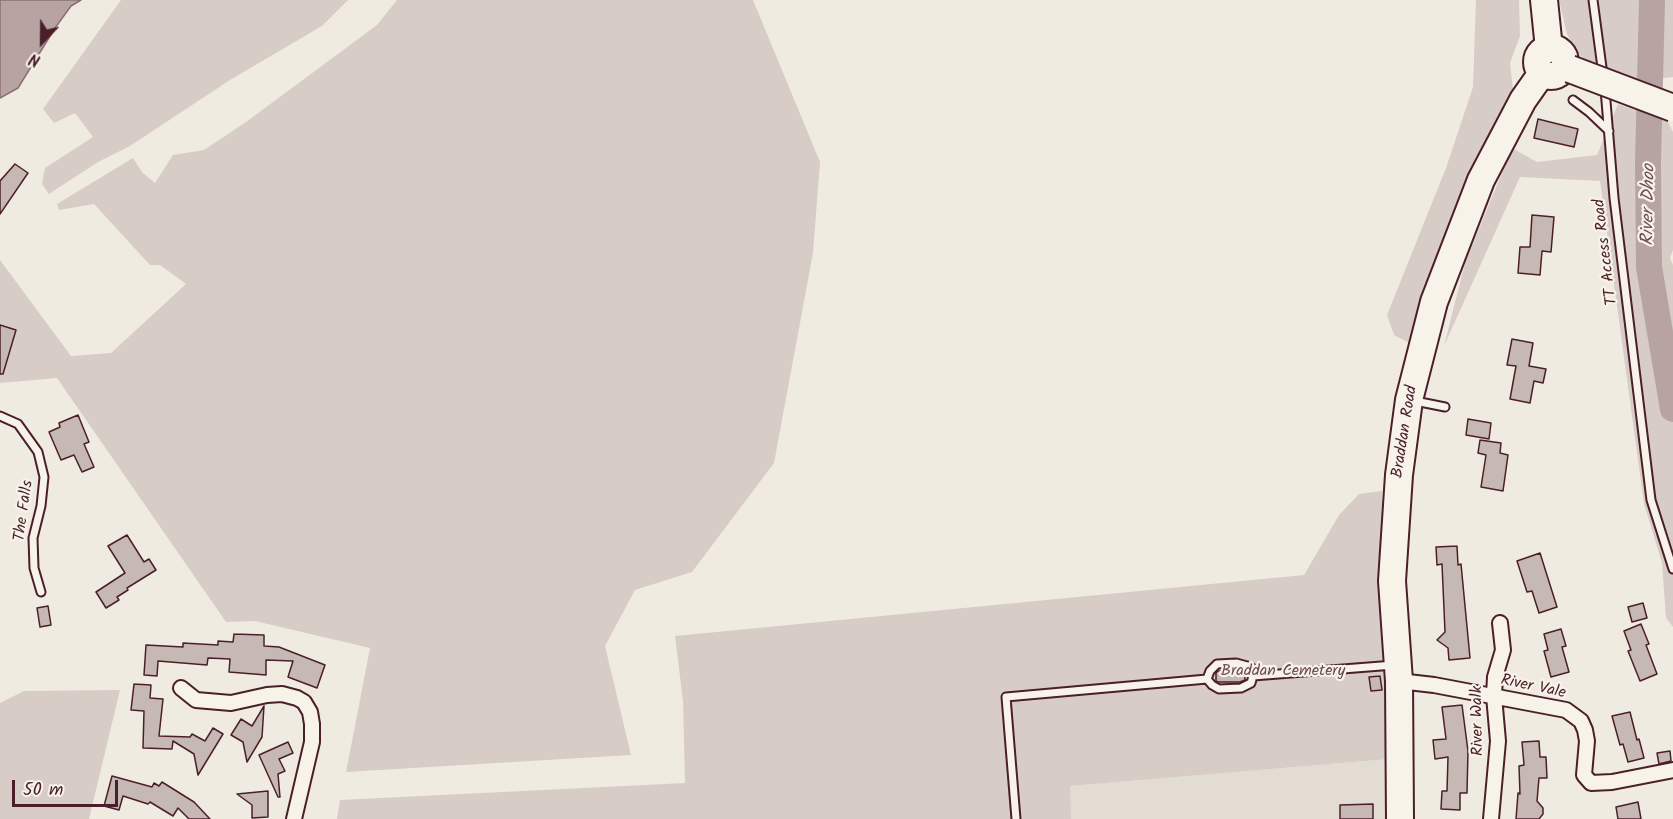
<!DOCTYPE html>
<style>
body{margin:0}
#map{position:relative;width:1673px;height:819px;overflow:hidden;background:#f0ebe0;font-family:Kalam,sans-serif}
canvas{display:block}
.north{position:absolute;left:12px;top:12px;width:60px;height:60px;-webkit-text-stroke:4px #f7f3e8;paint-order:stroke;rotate:202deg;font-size:16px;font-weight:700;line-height:24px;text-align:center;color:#4a1f2b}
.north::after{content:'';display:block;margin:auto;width:21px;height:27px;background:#4a1f2b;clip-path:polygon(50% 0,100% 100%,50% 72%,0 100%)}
.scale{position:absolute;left:12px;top:780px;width:106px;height:27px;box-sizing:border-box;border:3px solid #4a1f2b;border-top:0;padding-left:8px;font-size:18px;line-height:21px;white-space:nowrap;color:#4a1f2b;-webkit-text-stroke:4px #f7f3e8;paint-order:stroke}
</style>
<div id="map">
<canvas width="1673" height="819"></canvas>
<div class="north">N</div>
<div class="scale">50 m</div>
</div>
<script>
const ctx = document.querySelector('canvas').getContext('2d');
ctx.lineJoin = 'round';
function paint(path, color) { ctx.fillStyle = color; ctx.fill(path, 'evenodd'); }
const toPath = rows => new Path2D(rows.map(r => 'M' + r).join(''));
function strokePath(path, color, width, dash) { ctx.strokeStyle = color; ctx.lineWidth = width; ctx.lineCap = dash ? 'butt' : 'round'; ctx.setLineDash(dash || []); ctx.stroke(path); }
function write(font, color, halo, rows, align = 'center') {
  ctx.font = font + ' Kalam,sans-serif'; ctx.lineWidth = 4.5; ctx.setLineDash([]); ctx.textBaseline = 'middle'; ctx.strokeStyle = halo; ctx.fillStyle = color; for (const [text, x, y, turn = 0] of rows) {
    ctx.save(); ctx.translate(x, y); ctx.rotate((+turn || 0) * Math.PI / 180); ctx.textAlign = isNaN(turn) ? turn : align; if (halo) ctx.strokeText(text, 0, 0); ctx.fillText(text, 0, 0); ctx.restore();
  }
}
const built = toPath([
 [1389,759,1390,819,1071,819,1069,786]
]);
const green = toPath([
 [121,0,348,0,322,26,230,80,130,146,98,162,49,194,42,184,45,168,93,137,75,113,54,123,43,109],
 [397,0,753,0,820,162,813,253,774,463,692,572,635,590,605,646,631,755,346,772,370,648,255,621,226,622,57,378,0,383,0,260,71,356,111,353,186,284,160,265,150,265,94,204,59,210,57,204,133,158,142,172,155,183,173,155,204,150,246,122,377,25],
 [1476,0,1519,0,1520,36,1510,63,1513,90,1466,189,1411,344,1394,335,1387,315,1446,168,1473,87],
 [1559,0,1673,0,1673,77,1629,82,1589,64,1576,51,1567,34],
 [1618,104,1668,122,1673,132,1673,250,1670,258,1673,265,1673,627,1666,618,1662,563,1644,504,1600,181,1520,177,1444,346,1465,263,1512,148,1537,162,1597,155],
 [1382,491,1383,660,1384,669,1387,672,1389,759,1070,786,1071,819,337,819,340,800,685,783,683,701,675,636,1304,575,1339,515,1359,494],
 [120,690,89,819,0,819,0,703,24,691]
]);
const water = toPath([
 [0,0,81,0,71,6,55,28,18,88,0,98,0,0]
]);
const river = toPath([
 [1652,0,1648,163,1649,267,1673,409]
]);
const building = toPath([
 [1538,119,1578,129,1574,147,1534,138,1538,119],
 [15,164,28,173,0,214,0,181,15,164],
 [1532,215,1554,217,1551,252,1542,251,1540,275,1518,273,1520,247,1530,247,1532,215],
 [0,325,16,330,3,374,0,374,0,325],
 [1512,339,1533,343,1529,366,1546,369,1543,383,1534,381,1530,403,1510,399,1516,366,1507,365,1512,339],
 [78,415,89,442,84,444,94,467,82,472,74,455,61,460,49,432,60,427,59,423,78,415],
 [1468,419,1491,423,1489,439,1466,435,1468,419],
 [1480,440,1501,443,1500,453,1508,455,1503,491,1481,487,1486,455,1478,453,1480,440],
 [127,535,144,562,149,559,156,570,127,588,128,590,117,597,119,600,106,608,96,592,125,573,108,546,127,535],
 [1457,546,1458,565,1461,564,1470,658,1449,660,1448,648,1437,640,1445,632,1442,564,1437,565,1436,547,1457,546],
 [1540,553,1557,607,1539,613,1532,591,1527,592,1517,561,1540,553],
 [1643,603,1647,618,1632,622,1628,607,1643,603],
 [48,606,51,625,40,627,37,608,48,606],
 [1641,624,1649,644,1646,645,1657,674,1640,681,1628,651,1631,650,1624,631,1641,624],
 [1561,629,1566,646,1562,647,1569,672,1551,677,1544,651,1548,650,1544,634,1561,629],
 [234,634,264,635,264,646,279,647,325,665,317,688,288,677,293,661,266,660,266,675,229,672,230,659,208,658,207,665,158,661,157,676,144,675,146,645,183,647,183,643,218,645,218,641,233,642,234,634],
 [1218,671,1245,671,1245,680,1240,682,1218,682,1216,681,1216,673,1218,671],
 [1380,676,1382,690,1371,691,1369,677,1380,676],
 [134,684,151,685,150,698,163,699,159,736,190,737,192,734,205,741,213,728,223,734,198,775,194,754,173,741,172,749,143,748,144,711,131,710,134,684],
 [1462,705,1468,751,1467,793,1460,793,1460,810,1441,809,1442,791,1447,791,1448,757,1435,759,1433,740,1446,739,1442,707,1462,705],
 [264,706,262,737,247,762,243,742,231,735,241,719,252,726,264,706],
 [1630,712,1637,740,1639,739,1644,758,1628,762,1623,744,1620,745,1612,716,1630,712],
 [1539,741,1540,757,1546,757,1547,778,1539,778,1537,801,1543,808,1543,814,1539,819,1516,819,1518,793,1520,794,1519,766,1524,765,1522,742,1539,741],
 [288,742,293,753,279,759,285,771,278,774,280,797,278,797,259,755,288,742],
 [1670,751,1671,761,1659,764,1657,753,1670,751],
 [112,776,152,787,154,783,159,786,162,782,194,802,210,819,189,819,178,808,173,816,150,802,148,804,123,796,119,810,104,806,112,776],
 [268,791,268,817,252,818,252,805,237,794,268,791],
 [1638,802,1641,819,1618,819,1616,807,1638,802],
 [1373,804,1373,819,1340,819,1340,805,1373,804]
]);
const lane = toPath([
 [1593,0,1603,75],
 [1605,89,1614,198,1651,500,1673,569],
 [1573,100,1589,112,1609,131],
 [1415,401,1445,407],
 [0,416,18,424,38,452,44,477,41,506,33,538,34,568,41,592],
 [1236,663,1251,667,1253,676,1251,683,1241,688,1219,689,1212,685,1207,679,1210,671,1217,664,1236,663],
 [1253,676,1394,665],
 [1016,819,1006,697,1207,679]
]);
const street = toPath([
 [1399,681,1434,685,1566,710,1581,721,1585,730,1587,741,1584,775,1591,783,1612,782,1673,770],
 [181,688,196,700,231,703,267,695,282,694,297,698,304,702,310,712,312,724,312,742,294,819],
 [1491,819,1498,741,1494,696,1495,677,1503,650,1500,623]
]);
const highway = toPath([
 [1544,0,1549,49],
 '1537 62a14 14 0 1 1 28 0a14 14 0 1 1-28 0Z',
 [1400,819,1399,681,1392,581,1399,475,1409,400,1434,302,1481,180,1523,100,1542,73]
]);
const highwayBridge = toPath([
 [1570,69,1673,108]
]);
const streetNames = [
 ["TT Access Road",1607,252,-97],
 ["Braddan Road",1406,432,-81],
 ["The Falls",25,511,-82],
 ["River Vale",1533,688,12],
 ["River Walk",1479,721,-91]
];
const parkNames = [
 ["Braddan Cemetery",1283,672]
];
const waterNames = [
 ["River Dhoo",1650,205,-89]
];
paint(built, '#e3dcd2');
paint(green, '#d8cdc6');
paint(water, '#b7a4a2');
strokePath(water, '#8b6f72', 1.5);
strokePath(river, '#b7a4a2', 26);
paint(building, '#c6b8b3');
strokePath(building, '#4a1f2b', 1.5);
strokePath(lane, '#4a1f2b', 11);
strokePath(street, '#4a1f2b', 18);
strokePath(highway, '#4a1f2b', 30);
strokePath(lane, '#f7f3e8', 7);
strokePath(street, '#f7f3e8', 14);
strokePath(highway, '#f7f3e8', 26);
strokePath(highwayBridge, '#4a1f2b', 30, []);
strokePath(highwayBridge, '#f7f3e8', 26);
write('16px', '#4a1f2b', '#f7f3e8', streetNames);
write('16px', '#6e4a52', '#f7f3e8', parkNames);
write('italic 18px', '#704e55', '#f7f3e8', waterNames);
</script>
